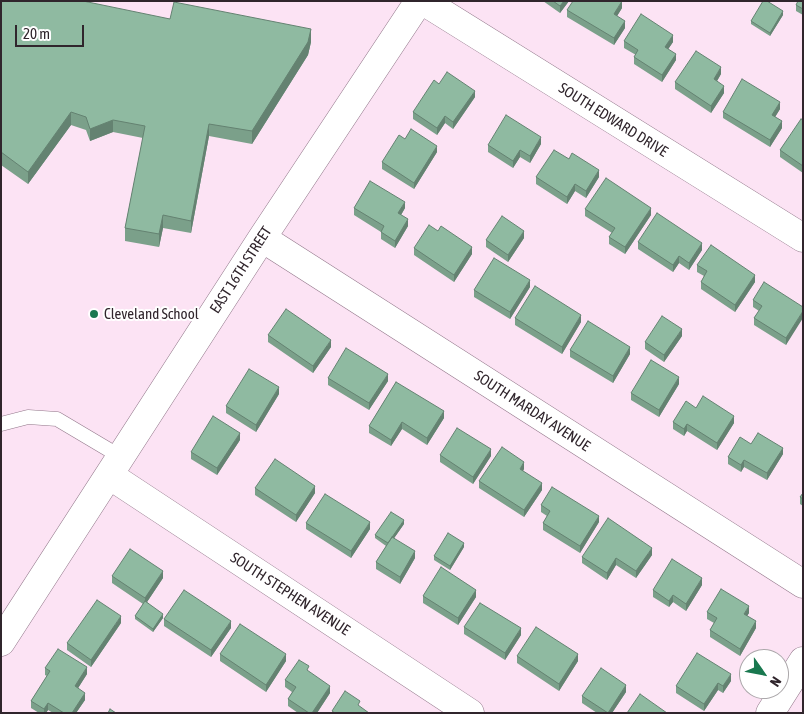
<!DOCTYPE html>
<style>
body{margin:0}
#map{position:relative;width:804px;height:714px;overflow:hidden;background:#fce3f4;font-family:"Asap Condensed",sans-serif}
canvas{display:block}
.frame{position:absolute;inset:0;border:2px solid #30252c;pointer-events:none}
.north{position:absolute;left:739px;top:649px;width:50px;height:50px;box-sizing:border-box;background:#fff;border:1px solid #aca8ab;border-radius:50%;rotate:123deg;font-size:14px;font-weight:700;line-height:20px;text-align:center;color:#30252c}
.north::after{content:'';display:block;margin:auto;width:18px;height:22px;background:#19784f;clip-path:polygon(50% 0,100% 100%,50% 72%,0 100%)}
.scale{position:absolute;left:15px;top:25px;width:69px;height:22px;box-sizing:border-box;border:2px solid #30252c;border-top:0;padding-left:6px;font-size:15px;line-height:18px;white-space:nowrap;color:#30252c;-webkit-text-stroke:4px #fff;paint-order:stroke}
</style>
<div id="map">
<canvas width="804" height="714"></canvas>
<div class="frame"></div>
<div class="north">N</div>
<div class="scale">20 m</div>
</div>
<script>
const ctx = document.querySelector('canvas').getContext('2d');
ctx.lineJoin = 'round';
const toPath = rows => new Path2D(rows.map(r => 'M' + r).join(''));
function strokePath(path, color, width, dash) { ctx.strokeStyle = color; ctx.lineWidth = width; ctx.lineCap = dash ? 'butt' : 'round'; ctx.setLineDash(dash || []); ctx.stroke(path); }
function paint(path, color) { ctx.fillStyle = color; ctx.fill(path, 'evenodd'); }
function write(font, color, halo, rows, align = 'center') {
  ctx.font = font + ' "Asap Condensed",sans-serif'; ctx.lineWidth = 4; ctx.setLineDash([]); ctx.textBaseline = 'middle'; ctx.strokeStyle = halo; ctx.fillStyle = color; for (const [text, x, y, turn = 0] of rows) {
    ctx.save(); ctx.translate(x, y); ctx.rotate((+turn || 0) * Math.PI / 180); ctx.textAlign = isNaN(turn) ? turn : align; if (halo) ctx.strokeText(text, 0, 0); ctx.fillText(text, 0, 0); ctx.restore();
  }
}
const service = toPath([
 [1,424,28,417,57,419,121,457]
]);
const minor = toPath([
 [423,1,803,238],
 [262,238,803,584],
 [109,475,470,713],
 [1,642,262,238,419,1],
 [770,713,803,661]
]);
const wall = toPath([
 [1,1,170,19,311,42,308,55,252,144,209,136,191,233,163,228,159,247,125,241,125,228,143,138,113,132,90,141,86,130,71,125,28,184,1,165],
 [543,1,569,1,560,13],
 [803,1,803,15,796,11,796,5],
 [622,8,617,16,625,28,614,45,567,17,567,10],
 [783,15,770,36,751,24,751,21],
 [624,41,673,42,668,49,676,60,662,82,634,64,634,57,636,55,624,48],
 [721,74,717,81,724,93,711,113,675,89,675,82],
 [439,84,475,97,453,129,445,123,437,135,413,119,413,112],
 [780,109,775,117,782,128,770,147,723,118,723,112],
 [803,120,803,173,780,157,780,150],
 [405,139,437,152,414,189,382,169,382,162],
 [541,144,530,163,520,157,513,168,488,152,488,145],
 [569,159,599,177,586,198,575,191,567,204,536,184,536,177],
 [354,208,405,208,401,215,408,226,395,248,381,239,381,232,354,215],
 [585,209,651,215,625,254,609,244,609,237,612,233,585,216],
 [438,231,472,254,454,282,414,255,414,248],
 [524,238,508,262,486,247,486,240],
 [638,242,702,250,689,270,679,263,673,272,638,249],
 [697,265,755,282,735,312,701,289,701,282,704,276,697,272],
 [530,287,510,319,474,297,474,290],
 [753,300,803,307,786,345,754,325,754,318,759,311,753,307],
 [515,318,581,322,562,354,515,325],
 [268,335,331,347,313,373,268,342],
 [682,336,664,362,645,349,645,342],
 [570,350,630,354,613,383,570,357],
 [328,378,388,381,369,410,328,385],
 [396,382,444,418,427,445,402,429,391,446,369,433,369,426],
 [679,384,659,417,631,400,631,393],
 [279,394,256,432,226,413,226,406],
 [696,408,734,423,717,450,687,431,684,436,673,429,673,422],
 [240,440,217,475,191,459,191,452],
 [751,444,783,454,767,480,744,467,741,472,728,464,728,457],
 [440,455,491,456,473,484,440,462],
 [524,469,523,471,542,490,524,517,479,488,479,481],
 [255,488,315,493,296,522,255,495],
 [803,493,803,506,800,504,800,497],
 [541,505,599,522,580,553,543,530,543,523,547,516,541,512],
 [306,523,370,529,351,558,306,529],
 [404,524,394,538,415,558,400,584,376,569,376,562,386,546,375,538,375,535],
 [464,547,450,570,434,560,434,556],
 [652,555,636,578,616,565,607,580,582,563,582,557],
 [112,576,163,578,147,602,163,618,153,632,135,619,135,616,143,604,112,583],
 [702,585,686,611,673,602,669,607,653,597,653,590],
 [423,596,476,597,458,625,423,603],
 [707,612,749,613,747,616,756,628,740,656,710,637,710,630,714,623,707,619],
 [164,619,231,628,211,657,164,626],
 [121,623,91,667,67,650,67,643],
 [464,627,521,635,505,660,464,634],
 [220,654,286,661,266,692,220,661],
 [517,656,578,661,559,691,517,663],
 [45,668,87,674,78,688,85,700,76,713,53,713,48,710,46,713,39,713,31,708,31,701,47,676,45,675],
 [309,672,330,693,317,713,298,713,288,706,288,699,292,692,285,687,285,680],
 [731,681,723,693,718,690,704,711,676,693,676,686],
 [626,692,612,713,597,713,582,703,582,696]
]);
const shadedWall = toPath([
 [564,1,569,1,560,13,560,6],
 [622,1,622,8,614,21,614,14],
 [783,11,783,15,770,36,770,33],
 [625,21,625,28,614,45,614,38],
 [311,29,311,42,308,55,252,144,252,131],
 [673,35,673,42,665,54,665,47],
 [676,54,676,60,662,82,662,75],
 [721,67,721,74,714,86,714,79],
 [724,86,724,93,711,113,711,106],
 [475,91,475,97,453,129,453,122],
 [780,102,780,109,772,122,772,115],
 [71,112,71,125,28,184,28,172],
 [445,116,445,123,437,135,437,128],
 [113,120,113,132,90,141,90,129],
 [782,121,782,128,770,147,770,140],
 [209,124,209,136,191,233,191,221],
 [541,137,541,144,530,163,530,156],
 [437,146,437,152,414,189,414,183],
 [520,150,520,157,513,168,513,161],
 [599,170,599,177,586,198,586,191],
 [575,184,575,191,567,204,567,197],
 [405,202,405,208,398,220,398,213],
 [651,208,651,215,625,254,625,247],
 [163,215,163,228,159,247,159,234],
 [408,219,408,226,395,248,395,241],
 [524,231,524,238,508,262,508,255],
 [702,243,702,250,689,270,689,263],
 [472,247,472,254,454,282,454,275],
 [679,256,679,263,673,272,673,265],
 [755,275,755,282,735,312,735,305],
 [530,280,530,287,510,319,510,312],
 [803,311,803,318,786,345,786,338],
 [581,315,581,322,562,354,562,347],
 [682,329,682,336,664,362,664,355],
 [331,340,331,347,313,373,313,366],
 [630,347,630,354,613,383,613,376],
 [388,374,388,381,369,410,369,403],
 [679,377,679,384,659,417,659,410],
 [279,387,279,394,256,432,256,425],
 [444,411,444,418,427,445,427,438],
 [734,416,734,423,717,450,717,443],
 [402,422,402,429,391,446,391,440],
 [687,424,687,431,684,436,684,429],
 [240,433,240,440,217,475,217,468],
 [783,448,783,454,767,480,767,473],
 [491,449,491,456,473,484,473,477],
 [744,460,744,467,741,472,741,465],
 [524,462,524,469,520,476,520,469],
 [542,483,542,490,524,517,524,510],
 [315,486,315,493,296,522,296,515],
 [599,516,599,522,580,553,580,546],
 [404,520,404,524,388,547,388,543],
 [370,522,370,529,351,558,351,551],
 [464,543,464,547,450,570,450,566],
 [652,548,652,555,636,578,636,571],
 [415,551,415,558,400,584,400,577],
 [616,558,616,565,607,580,607,573],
 [163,571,163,578,145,605,145,598],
 [702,578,702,585,686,611,686,604],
 [476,590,476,597,458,625,458,618],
 [673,595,673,602,669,607,669,601],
 [749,606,749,613,744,621,744,614],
 [163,614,163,618,153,632,153,629],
 [121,616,121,623,91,667,91,660],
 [231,621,231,628,211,657,211,650],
 [756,621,756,628,740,656,740,649],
 [521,628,521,635,505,660,505,653],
 [286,654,286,661,266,692,266,685],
 [578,654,578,661,559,691,559,684],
 [87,667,87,674,75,693,75,686],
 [731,674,731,681,723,693,723,686],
 [718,683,718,690,704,711,704,704],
 [626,685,626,692,612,713,608,713],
 [330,686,330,693,317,713,312,713],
 [85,693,85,700,76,713,72,713],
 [48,703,48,710,46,713,44,713,44,709]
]);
const building = toPath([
 [1,1,83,1,170,19,174,2,311,29,308,42,252,131,209,124,191,221,163,215,159,234,125,228,145,126,113,120,90,129,86,117,71,112,28,172,1,152,1,1],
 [553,1,564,1,560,6,553,1],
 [573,1,622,1,614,14,625,21,614,38,567,10,573,1],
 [763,1,767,1,783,11,770,33,751,21,763,1],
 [798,1,803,1,803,9,796,5,798,1],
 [641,14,673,35,665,47,676,54,662,75,634,57,638,50,624,41,641,14],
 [696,51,721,67,714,79,724,86,711,106,675,82,696,51],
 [447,72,475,91,453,122,445,116,437,128,413,112,434,80,439,84,447,72],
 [742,79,780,102,772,115,782,121,770,140,723,112,742,79],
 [506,115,541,137,530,156,520,150,513,161,488,145,506,115],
 [801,119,803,120,803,166,780,150,801,119],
 [411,129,437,146,414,183,382,162,399,135,405,139,411,129],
 [554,150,569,159,572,153,599,170,586,191,575,184,567,197,536,177,554,150],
 [606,178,651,208,625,247,609,237,615,228,585,209,606,178],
 [370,181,405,202,398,213,408,219,395,241,381,232,384,226,354,208,370,181],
 [657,213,702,243,689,263,679,256,673,265,638,242,657,213],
 [502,216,524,231,508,255,486,240,502,216],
 [429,225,438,231,441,226,472,247,454,275,414,248,429,225],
 [711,245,755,275,735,305,701,282,707,271,697,265,711,245],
 [494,258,530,280,510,312,474,290,494,258],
 [764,282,803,307,803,311,786,338,754,318,762,306,753,300,764,282],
 [535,286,581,315,562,347,515,318,535,286],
 [286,309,331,340,313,366,268,335,286,309],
 [662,316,682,329,664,355,645,342,662,316],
 [588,321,630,347,613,376,570,350,588,321],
 [346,348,388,374,369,403,328,378,346,348],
 [651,360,679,377,659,410,631,393,651,360],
 [249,369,279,387,256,425,226,406,249,369],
 [396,382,444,411,427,438,402,422,391,440,369,426,396,382],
 [703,396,734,416,717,443,687,424,684,429,673,422,686,401,696,408,703,396],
 [213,416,240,433,217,468,191,452,213,416],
 [457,428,491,449,473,477,440,455,457,428],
 [758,433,783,448,767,473,744,460,741,465,728,457,740,437,751,444,758,433],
 [502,447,524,462,520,469,542,483,524,510,479,481,502,447],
 [275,459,315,486,296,515,255,488,275,459],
 [552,487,599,516,580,546,543,523,550,511,541,505,552,487],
 [803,493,803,499,800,497,803,493],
 [325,494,370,522,351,551,306,523,325,494],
 [391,512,404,520,388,543,375,535,391,512],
 [608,518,652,548,636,571,616,558,607,573,582,557,608,518],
 [448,533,464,543,450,566,434,556,448,533],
 [392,537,415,551,400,577,376,562,392,537],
 [130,549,163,571,145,598,112,576,130,549],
 [672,559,702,578,686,604,673,595,669,601,653,590,672,559],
 [441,567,476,590,458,618,423,596,441,567],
 [721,589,749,606,744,614,756,621,740,649,710,630,717,618,707,612,721,589],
 [184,590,231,621,211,650,164,619,184,590],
 [97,600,121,616,91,660,67,643,97,600],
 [145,601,163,614,153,629,135,616,145,601],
 [480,603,521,628,505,653,464,627,480,603],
 [240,624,286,654,266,685,220,654,240,624],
 [536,627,578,654,559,684,517,656,536,627],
 [58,649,87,667,75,686,85,693,72,713,64,713,48,703,44,709,31,701,50,671,45,668,58,649],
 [697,653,731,674,723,686,718,683,704,704,676,686,697,653],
 [299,660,309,666,307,670,330,686,312,713,309,713,288,699,296,687,285,680,299,660],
 [601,668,626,685,608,713,582,696,601,668],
 [345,691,360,701,358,705,369,713,335,713,332,711,345,691],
 [640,694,667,713,627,713,640,694],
 [110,709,116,713,108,713,110,709]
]);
const markers = [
 [94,314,5,"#19784f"]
];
const streetNames = [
 ["SOUTH EDWARD DRIVE",613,120,32],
 ["EAST 16TH STREET",241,270,-57],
 ["SOUTH MARDAY AVENUE",532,411,33],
 ["SOUTH STEPHEN AVENUE",290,594,33]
];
const poiNames = [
 ["Cleveland School",104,314]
];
strokePath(service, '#917689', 15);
strokePath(minor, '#917689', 29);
strokePath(service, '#fff', 14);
strokePath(minor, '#fff', 28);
paint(wall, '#7ba08a');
paint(shadedWall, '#648271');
paint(building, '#8fbaa1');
strokePath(building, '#648271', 1);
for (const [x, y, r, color] of markers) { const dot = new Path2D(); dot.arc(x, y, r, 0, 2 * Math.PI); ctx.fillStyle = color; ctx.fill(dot); strokePath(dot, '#fff', 2); }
write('15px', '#30252c', '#fff', streetNames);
write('15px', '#30252c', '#fff', poiNames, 'left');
</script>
